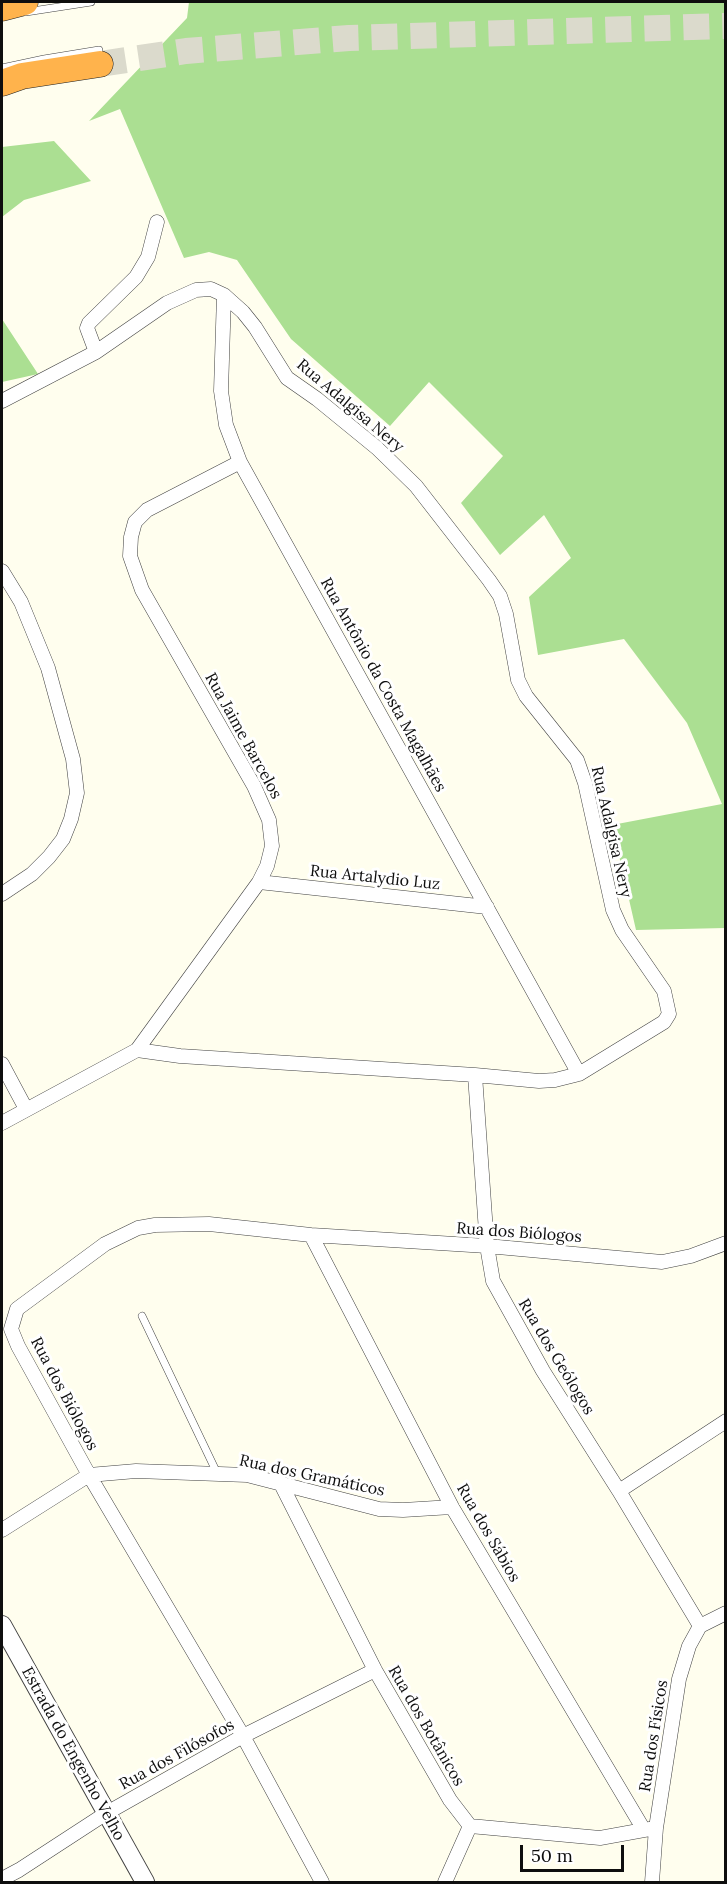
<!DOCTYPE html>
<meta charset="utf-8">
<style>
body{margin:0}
#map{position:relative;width:727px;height:1884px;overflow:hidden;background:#fffeee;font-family:Lora,serif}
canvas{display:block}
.frame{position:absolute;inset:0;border:3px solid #0e0e0e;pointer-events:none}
.scale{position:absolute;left:520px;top:1845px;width:104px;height:27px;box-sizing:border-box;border:3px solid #0e0e0e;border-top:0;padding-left:8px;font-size:18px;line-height:21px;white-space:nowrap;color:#0e0e0e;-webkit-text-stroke:4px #fff;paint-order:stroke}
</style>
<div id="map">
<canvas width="727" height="1884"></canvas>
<div class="frame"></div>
<div class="scale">50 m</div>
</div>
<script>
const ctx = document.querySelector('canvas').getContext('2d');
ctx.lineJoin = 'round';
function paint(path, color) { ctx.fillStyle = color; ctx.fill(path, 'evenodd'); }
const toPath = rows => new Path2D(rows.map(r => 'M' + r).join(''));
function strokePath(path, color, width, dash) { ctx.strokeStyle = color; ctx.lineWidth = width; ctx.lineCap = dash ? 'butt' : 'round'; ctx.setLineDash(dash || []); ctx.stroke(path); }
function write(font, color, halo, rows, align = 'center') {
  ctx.font = font + ' Lora,serif'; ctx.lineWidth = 6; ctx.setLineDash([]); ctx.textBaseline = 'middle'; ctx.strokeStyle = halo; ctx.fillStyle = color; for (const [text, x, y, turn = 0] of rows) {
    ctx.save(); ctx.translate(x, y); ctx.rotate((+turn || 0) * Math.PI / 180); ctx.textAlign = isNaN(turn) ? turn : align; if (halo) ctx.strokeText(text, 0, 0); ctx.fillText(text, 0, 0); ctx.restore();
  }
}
const forest = toPath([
 [189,2,725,2,725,928,636,930,612,825,722,804,687,723,624,639,538,655,529,597,571,558,544,515,500,555,461,503,503,456,429,382,390,426,291,339,237,260,209,252,184,258,120,109,89,121,187,18],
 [54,141,91,181,24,200,2,217,2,147],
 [2,319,38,374,2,382]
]);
const motorwayTunnel = toPath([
 [100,64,186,51,349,38,726,26]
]);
const service = toPath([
 [26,12,91,2],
 [2,68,44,59,99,50],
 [142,1316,217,1473]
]);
const minor = toPath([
 [224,295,221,391,226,425,240,462,579,1074],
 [96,352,87,328,89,323,136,277,148,257,157,222],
 [2,401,96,352,167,303,196,290,211,289,224,295,243,312,255,327,287,378,317,399,377,448,416,486,489,580,500,596,506,614,518,680,526,696,577,760,585,783,613,910,622,930,664,991,669,1014,664,1022,579,1074,555,1080,539,1081,475,1075,180,1056,137,1050],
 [2,571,21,602,48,668,73,759,77,793,71,819,63,839,49,857,32,874,2,894],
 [259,882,487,907],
 [2,1064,26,1109],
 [475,1075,487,1246,493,1281,543,1371,619,1491,700,1626],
 [2,1123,137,1050,259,882,267,866,272,846,269,820,254,786,142,590,130,556,131,537,135,522,147,510,240,462],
 [311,1235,452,1507,644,1830,656,1828],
 [280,1482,375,1670,450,1800,470,1826,600,1838,644,1830],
 [619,1491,726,1421],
 [2,1530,89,1475,136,1471,247,1475,379,1509,403,1510,452,1507],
 [2,1879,19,1870,105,1814,243,1736,375,1670],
 [322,1882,243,1736,89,1475,18,1346,11,1329,17,1309,105,1244,138,1228,155,1225,209,1224,311,1235,487,1246,662,1262,691,1256,726,1243],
 [445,1882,470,1826],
 [652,1882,656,1828,679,1679,689,1646,700,1626,726,1613]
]);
const tertiary = toPath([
 [2,1625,145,1882]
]);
const motorway = toPath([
 [2,8,25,2],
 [2,83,22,76,100,64]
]);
const streetNames = [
 ["Rua Adalgisa Nery",350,406,40],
 ["Rua Antônio da Costa Magalhães",383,685,61],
 ["Rua Jaime Barcelos",243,736,61],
 ["Rua Adalgisa Nery",611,832,77],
 ["Rua Artalydio Luz",375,878,6],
 ["Rua dos Biólogos",519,1233,4],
 ["Rua dos Geólogos",556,1357,59],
 ["Rua dos Biólogos",64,1394,62],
 ["Rua dos Gramáticos",312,1476,12],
 ["Rua dos Sábios",488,1533,60],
 ["Rua dos Botânicos",426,1726,60],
 ["Rua dos Físicos",654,1736,-81],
 ["Estrada do Engenho Velho",73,1754,61],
 ["Rua dos Filósofos",177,1755,-29]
];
paint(forest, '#abdf92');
strokePath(motorwayTunnel, '#dbdacc', 26, [26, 13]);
strokePath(service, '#414141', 8);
strokePath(minor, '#414141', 15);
strokePath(tertiary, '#414141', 20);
strokePath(motorway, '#1f1f1f', 27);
strokePath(service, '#fff', 7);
strokePath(minor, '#fff', 14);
strokePath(tertiary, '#fff', 18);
strokePath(motorway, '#ffb34c', 26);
write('16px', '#0e0e0e', '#fff', streetNames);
</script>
